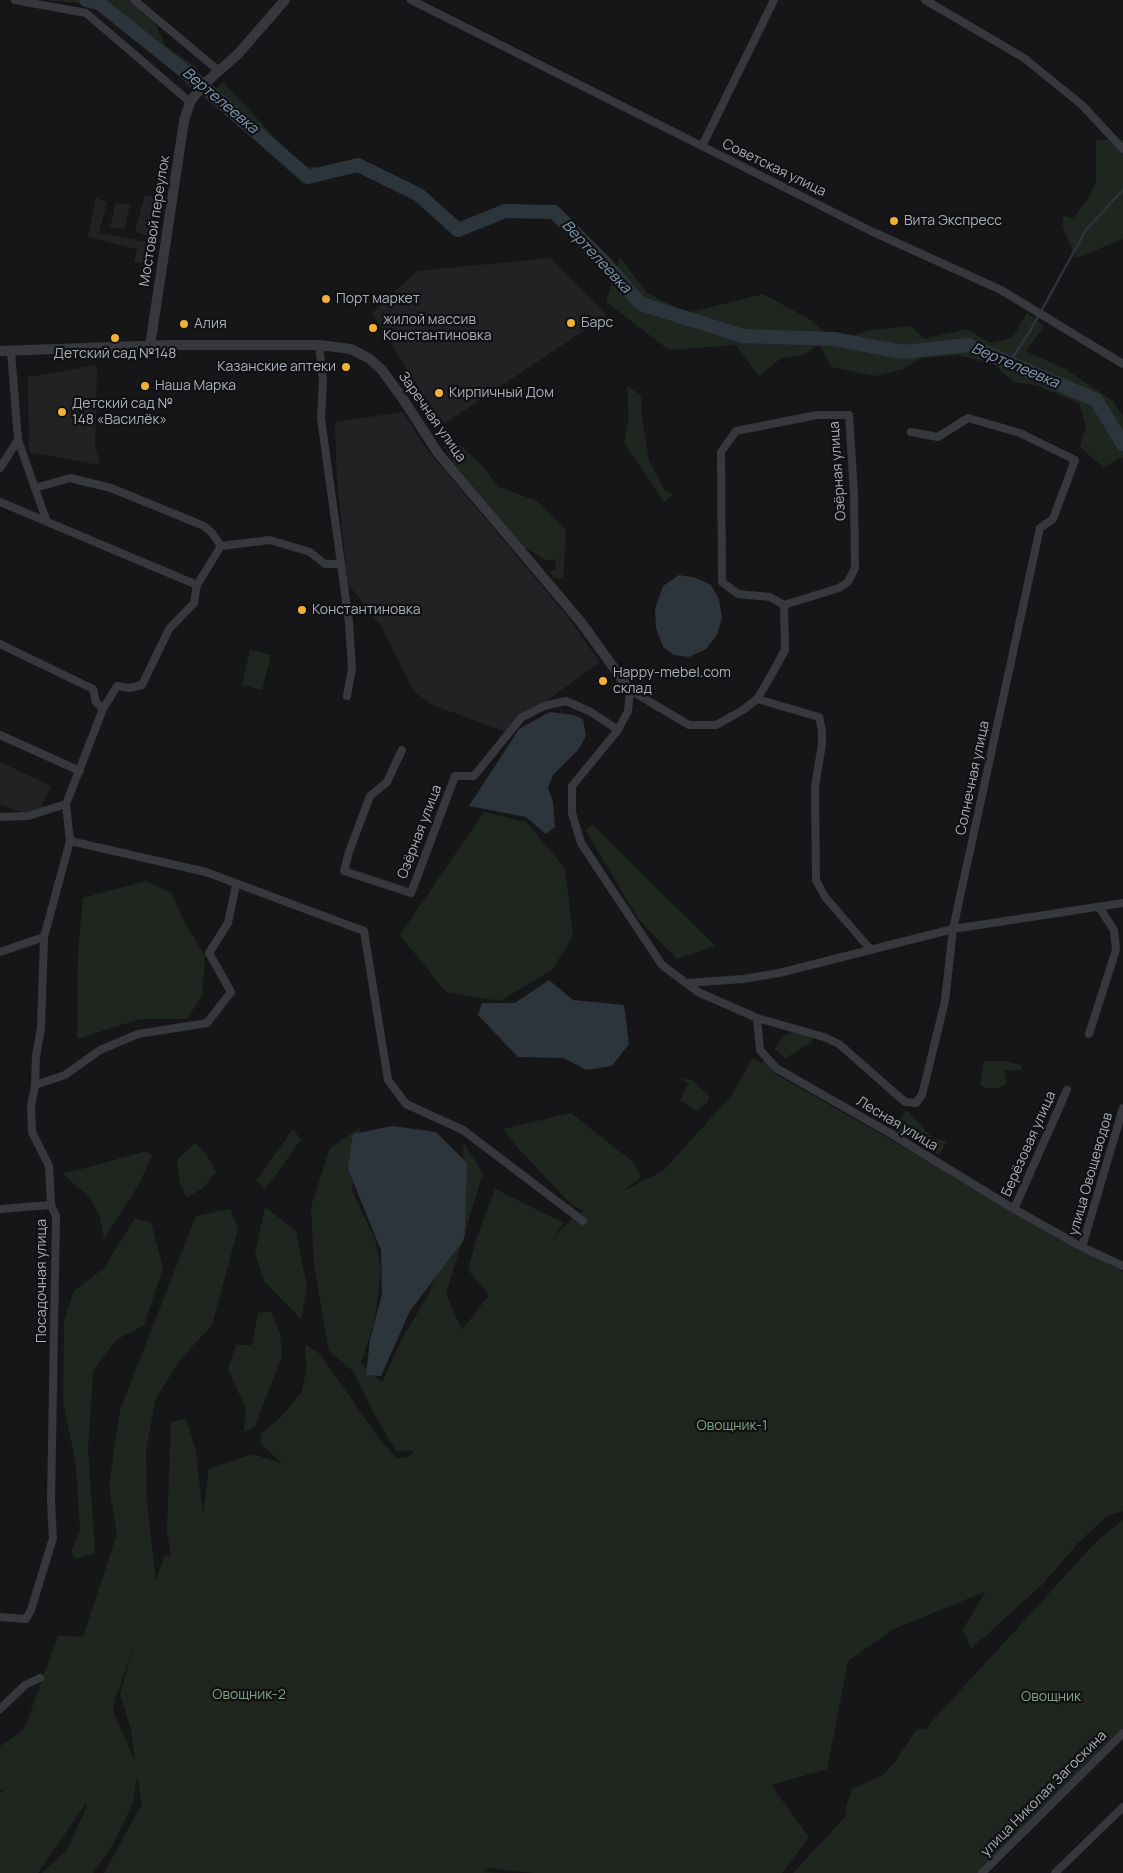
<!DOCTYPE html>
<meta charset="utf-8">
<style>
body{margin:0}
canvas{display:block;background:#161618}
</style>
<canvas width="1123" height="1873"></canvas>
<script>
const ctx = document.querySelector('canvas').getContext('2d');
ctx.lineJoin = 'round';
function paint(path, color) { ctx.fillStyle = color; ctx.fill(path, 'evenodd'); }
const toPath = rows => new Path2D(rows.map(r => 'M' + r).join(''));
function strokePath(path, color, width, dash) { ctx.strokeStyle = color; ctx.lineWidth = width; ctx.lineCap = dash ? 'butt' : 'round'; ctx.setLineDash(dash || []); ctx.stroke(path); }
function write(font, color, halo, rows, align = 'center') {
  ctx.font = font + ' Manrope,sans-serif'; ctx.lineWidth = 4.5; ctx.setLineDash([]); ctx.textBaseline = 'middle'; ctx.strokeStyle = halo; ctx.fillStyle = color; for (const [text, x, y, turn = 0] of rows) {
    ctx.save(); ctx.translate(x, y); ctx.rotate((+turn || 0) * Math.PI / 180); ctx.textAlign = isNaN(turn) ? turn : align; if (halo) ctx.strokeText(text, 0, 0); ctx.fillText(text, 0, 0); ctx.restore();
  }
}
const built = toPath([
 [145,195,159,199,149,236,135,232],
 [96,198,107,202,99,233,147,242,143,263,134,262,137,249,88,237],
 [116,203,130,204,125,229,110,227],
 [550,258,607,315,444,424,434,413,372,313,417,271],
 [97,365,95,447,100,465,29,452,28,377],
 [403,412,425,447,567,616,600,662,504,731,430,704,414,691,383,629,348,584,337,480,335,422],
 [0,762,51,786,41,809,28,814,0,804]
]);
const green = toPath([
 [46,0,128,0,155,24,166,46,196,67,201,77,191,89,172,67,133,37,103,9,90,4],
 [223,82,291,155,305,167,358,165,304,185,208,96],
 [1096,140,1123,140,1123,239,1076,258,1063,227,1063,216,1073,218,1087,200,1096,182],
 [620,257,647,293,687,313,763,294,811,320,827,335,849,337,870,330,910,326,925,339,966,329,991,343,1013,337,1027,313,1044,326,1026,351,1065,369,1113,401,1123,417,1123,459,1120,457,1104,468,1080,447,1086,426,1079,403,1038,386,1014,382,993,364,959,355,921,358,904,369,875,376,831,367,819,344,803,355,780,359,759,376,736,345,669,350,606,302],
 [627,385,641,396,642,419,649,461,665,491,674,494,664,502,624,443,629,417],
 [451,438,477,460,499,487,537,501,566,530,563,579,553,577,550,572,556,569,555,559,547,561,524,547,453,462,444,445],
 [250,650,271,655,262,690,242,685],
 [484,812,526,822,565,868,573,936,552,970,500,1001,446,992,400,935],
 [592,824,715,946,677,959,639,920,586,831],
 [146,881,172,894,182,918,205,956,202,996,187,1019,140,1019,77,1039,78,950,83,898],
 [804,1029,813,1041,786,1058,774,1049,784,1035],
 [753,1058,761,1063,764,1061,775,1069,773,1072,779,1076,1123,1272,1123,1511,1107,1516,1077,1544,1045,1582,971,1649,963,1629,986,1591,894,1629,848,1661,827,1769,771,1785,809,1837,782,1873,534,1873,490,1868,485,1872,500,1873,104,1873,142,1804,137,1774,133,1803,113,1844,93,1873,42,1873,67,1850,87,1806,86,1803,38,1873,0,1873,0,1793,7,1788,0,1790,0,1746,24,1730,58,1636,83,1637,117,1534,109,1486,120,1410,196,1216,230,1209,238,1229,212,1325,180,1360,155,1400,146,1451,147,1504,156,1581,164,1557,171,1556,167,1531,171,1422,186,1419,196,1451,203,1514,209,1469,253,1454,283,1464,261,1444,261,1434,281,1417,301,1393,307,1368,305,1344,320,1354,380,1440,397,1459,411,1456,414,1450,396,1451,373,1412,353,1371,329,1351,314,1265,311,1207,330,1148,361,1127,356,1145,352,1191,375,1239,381,1269,375,1319,361,1363,382,1382,403,1337,428,1295,456,1227,464,1143,483,1173,446,1294,462,1330,489,1295,468,1270,476,1240,495,1189,564,1223,550,1242,574,1216,584,1211,573,1206,517,1147,503,1129,571,1113,634,1163,641,1177,621,1192,663,1171,731,1096],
 [134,1647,120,1694,131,1729,135,1761,113,1711,115,1699],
 [984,1061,1007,1061,1022,1066,1021,1070,1004,1071,1007,1083,998,1088,985,1088,980,1084],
 [682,1078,692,1080,709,1096,708,1102,697,1111,680,1100,688,1084],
 [907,1110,933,1139,947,1141,939,1155,891,1129],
 [293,1129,301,1140,265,1189,256,1181],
 [195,1143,207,1155,216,1172,203,1188,187,1197,180,1184,177,1160],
 [147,1151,152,1156,139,1184,104,1239,100,1217,90,1198,63,1174],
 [265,1207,296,1231,307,1287,301,1319,265,1282,255,1254],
 [135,1218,151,1223,163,1268,144,1325,116,1340,93,1371,88,1450,95,1553,76,1559,71,1552,80,1530,76,1465,63,1401,64,1321,74,1291,104,1268],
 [271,1311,280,1334,282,1356,255,1426,244,1432,246,1409,228,1369,236,1345,252,1345,258,1313],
 [1123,1520,1123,1727,978,1873,793,1873,847,1815,845,1810,852,1789,883,1775,895,1762,917,1729,925,1729,1097,1541]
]);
const water = toPath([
 [679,575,696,578,711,585,719,599,722,618,717,635,706,649,689,657,674,655,663,647,656,628,655,609,663,586],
 [550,712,574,715,583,719,586,736,579,749,553,775,548,788,553,802,555,827,546,834,526,817,469,806,519,729],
 [549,980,573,1000,624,1005,629,1044,612,1066,586,1070,564,1058,518,1057,478,1015,482,1003,515,1003],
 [392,1126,436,1132,467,1163,465,1234,463,1241,410,1311,381,1376,366,1375,370,1340,382,1294,381,1250,348,1169,353,1134]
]);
const stream = toPath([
 [1009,363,1030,331,1086,230,1123,190]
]);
const river = toPath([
 [86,0,99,3,198,82,308,177,358,165,419,195,458,230,505,211,554,212,605,263,641,304,743,336,834,339,903,352,968,345,1096,400,1123,444]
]);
const minor = toPath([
 [15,0,86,13,190,102],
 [134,0,219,71],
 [411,0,873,232,1001,290,1123,364],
 [925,0,1024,58,1082,105,1123,149],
 [702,146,774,0],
 [319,345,323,381,321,418,349,622,352,668,347,696],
 [817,415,849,415,854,493,855,568,848,582,839,588,784,605,770,597,738,594,722,582,721,452,736,431,817,415],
 [18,440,47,522],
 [0,468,18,440,11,351],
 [35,488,70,478,111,488,204,526,212,533,221,546],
 [0,502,197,585],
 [221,546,270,540,310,552,325,564,340,564],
 [784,605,785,650,768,681,757,699,743,710,716,725,689,725,630,690,628,711,618,730,572,786,572,813,581,843,662,965,698,992,757,1018,760,1050,776,1068,888,1132,1014,1209,1082,1247,1123,1266],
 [0,644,93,689,96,702,103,709],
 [757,699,819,717,822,730,822,744,815,787,816,880,825,897,871,950],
 [0,735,80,771],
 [402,750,387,782,370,796,349,852,344,871,411,893,455,776,474,776,521,718,544,706,566,701,591,712,618,730],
 [0,817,28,816,66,804],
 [70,841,206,872,364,931,388,1080,406,1104,463,1130,583,1221],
 [0,952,44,937],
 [687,983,743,979,779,973,953,929,1123,903],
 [757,1018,824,1037,839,1044,905,1102,916,1103,922,1095,945,1001,953,929,1040,528,1053,519,1075,460,1020,433,968,418,938,437,911,432],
 [1089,1034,1116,950,1114,930,1099,907],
 [35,1085,65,1075,100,1050,138,1034,207,1023,231,992,209,953,228,923,236,885],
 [0,1209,51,1205],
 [1014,1209,1067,1090],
 [1082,1247,1123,1108],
 [0,1617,26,1619,31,1610,53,1538,51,1502,56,1216,51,1205,49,1166,32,1132,31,1106,35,1085,36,1056,41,1028,44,937,70,841,66,804,103,709,117,686,130,688,142,685,169,629,194,603,197,585,221,546],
 [0,1709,25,1685,40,1678],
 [982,1873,1123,1733],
 [1055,1873,1123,1807]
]);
const tertiary = toPath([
 [150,346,184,121,190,102,204,84,238,54,285,0],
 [0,351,170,345,319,345,351,349,370,359,382,370,403,399,438,453,580,621,630,690]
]);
const markers = [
 [894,221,5,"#f2b134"],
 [326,299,5,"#f2b134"],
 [571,323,5,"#f2b134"],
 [184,324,5,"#f2b134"],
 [373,328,5,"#f2b134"],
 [115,338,5,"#f2b134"],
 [346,367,5,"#f2b134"],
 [145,386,5,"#f2b134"],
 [439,393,5,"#f2b134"],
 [62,412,5,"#f2b134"],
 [302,610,5,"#f2b134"],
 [603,681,5,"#f2b134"]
];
const streetNames = [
 ["Советская улица",774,168,26],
 ["Мостовой переулок",155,221,-81],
 ["Заречная улица",432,417,55],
 ["Озёрная улица",838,471,-94],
 ["Солнечная улица",973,778,-78],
 ["Озёрная улица",420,832,-69],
 ["Лесная улица",897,1124,31],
 ["Берёзовая улица",1029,1144,-66],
 ["улица Овощеводов",1091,1174,-74],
 ["Посадочная улица",42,1281,-90],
 ["улица Николая Загоскина",1044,1794,-45]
];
const poiNames = [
 ["Вита Экспресс",904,221],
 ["Порт маркет",336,299],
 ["жилой массив",383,320],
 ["Константиновка",383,336],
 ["Барс",581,323],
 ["Алия",194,324],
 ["Детский сад №148",115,354,"center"],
 ["Казанские аптеки",336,367,"right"],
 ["Наша Марка",155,386],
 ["Кирпичный Дом",449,393],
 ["Детский сад №",72,404],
 ["148 «Василёк»",72,420],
 ["Константиновка",312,610],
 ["Happy-mebel.com",613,673],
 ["склад",613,689]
];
const parkNames = [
 ["Овощник-1",732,1426],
 ["Овощник-2",249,1695],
 ["Овощник",1051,1697]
];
const waterNames = [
 ["Вертелеевка",220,101,40],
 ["Вертелеевка",596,257,47],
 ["Вертелеевка",1015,366,23]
];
paint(built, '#222225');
paint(green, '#1e261f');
paint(water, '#2c353c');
strokePath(stream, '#2c353c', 2.5);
strokePath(river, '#2c353c', 14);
strokePath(minor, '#37383d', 8);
strokePath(tertiary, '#37383d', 10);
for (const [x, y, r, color] of markers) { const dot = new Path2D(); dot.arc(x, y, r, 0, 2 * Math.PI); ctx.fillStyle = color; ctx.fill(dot); strokePath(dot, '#111113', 2); }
write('14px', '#a8adb8', '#111113', streetNames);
write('14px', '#a8adb8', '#111113', poiNames, 'left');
write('14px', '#7fa381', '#111113', parkNames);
write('italic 15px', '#7f9bb3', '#111113', waterNames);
</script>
